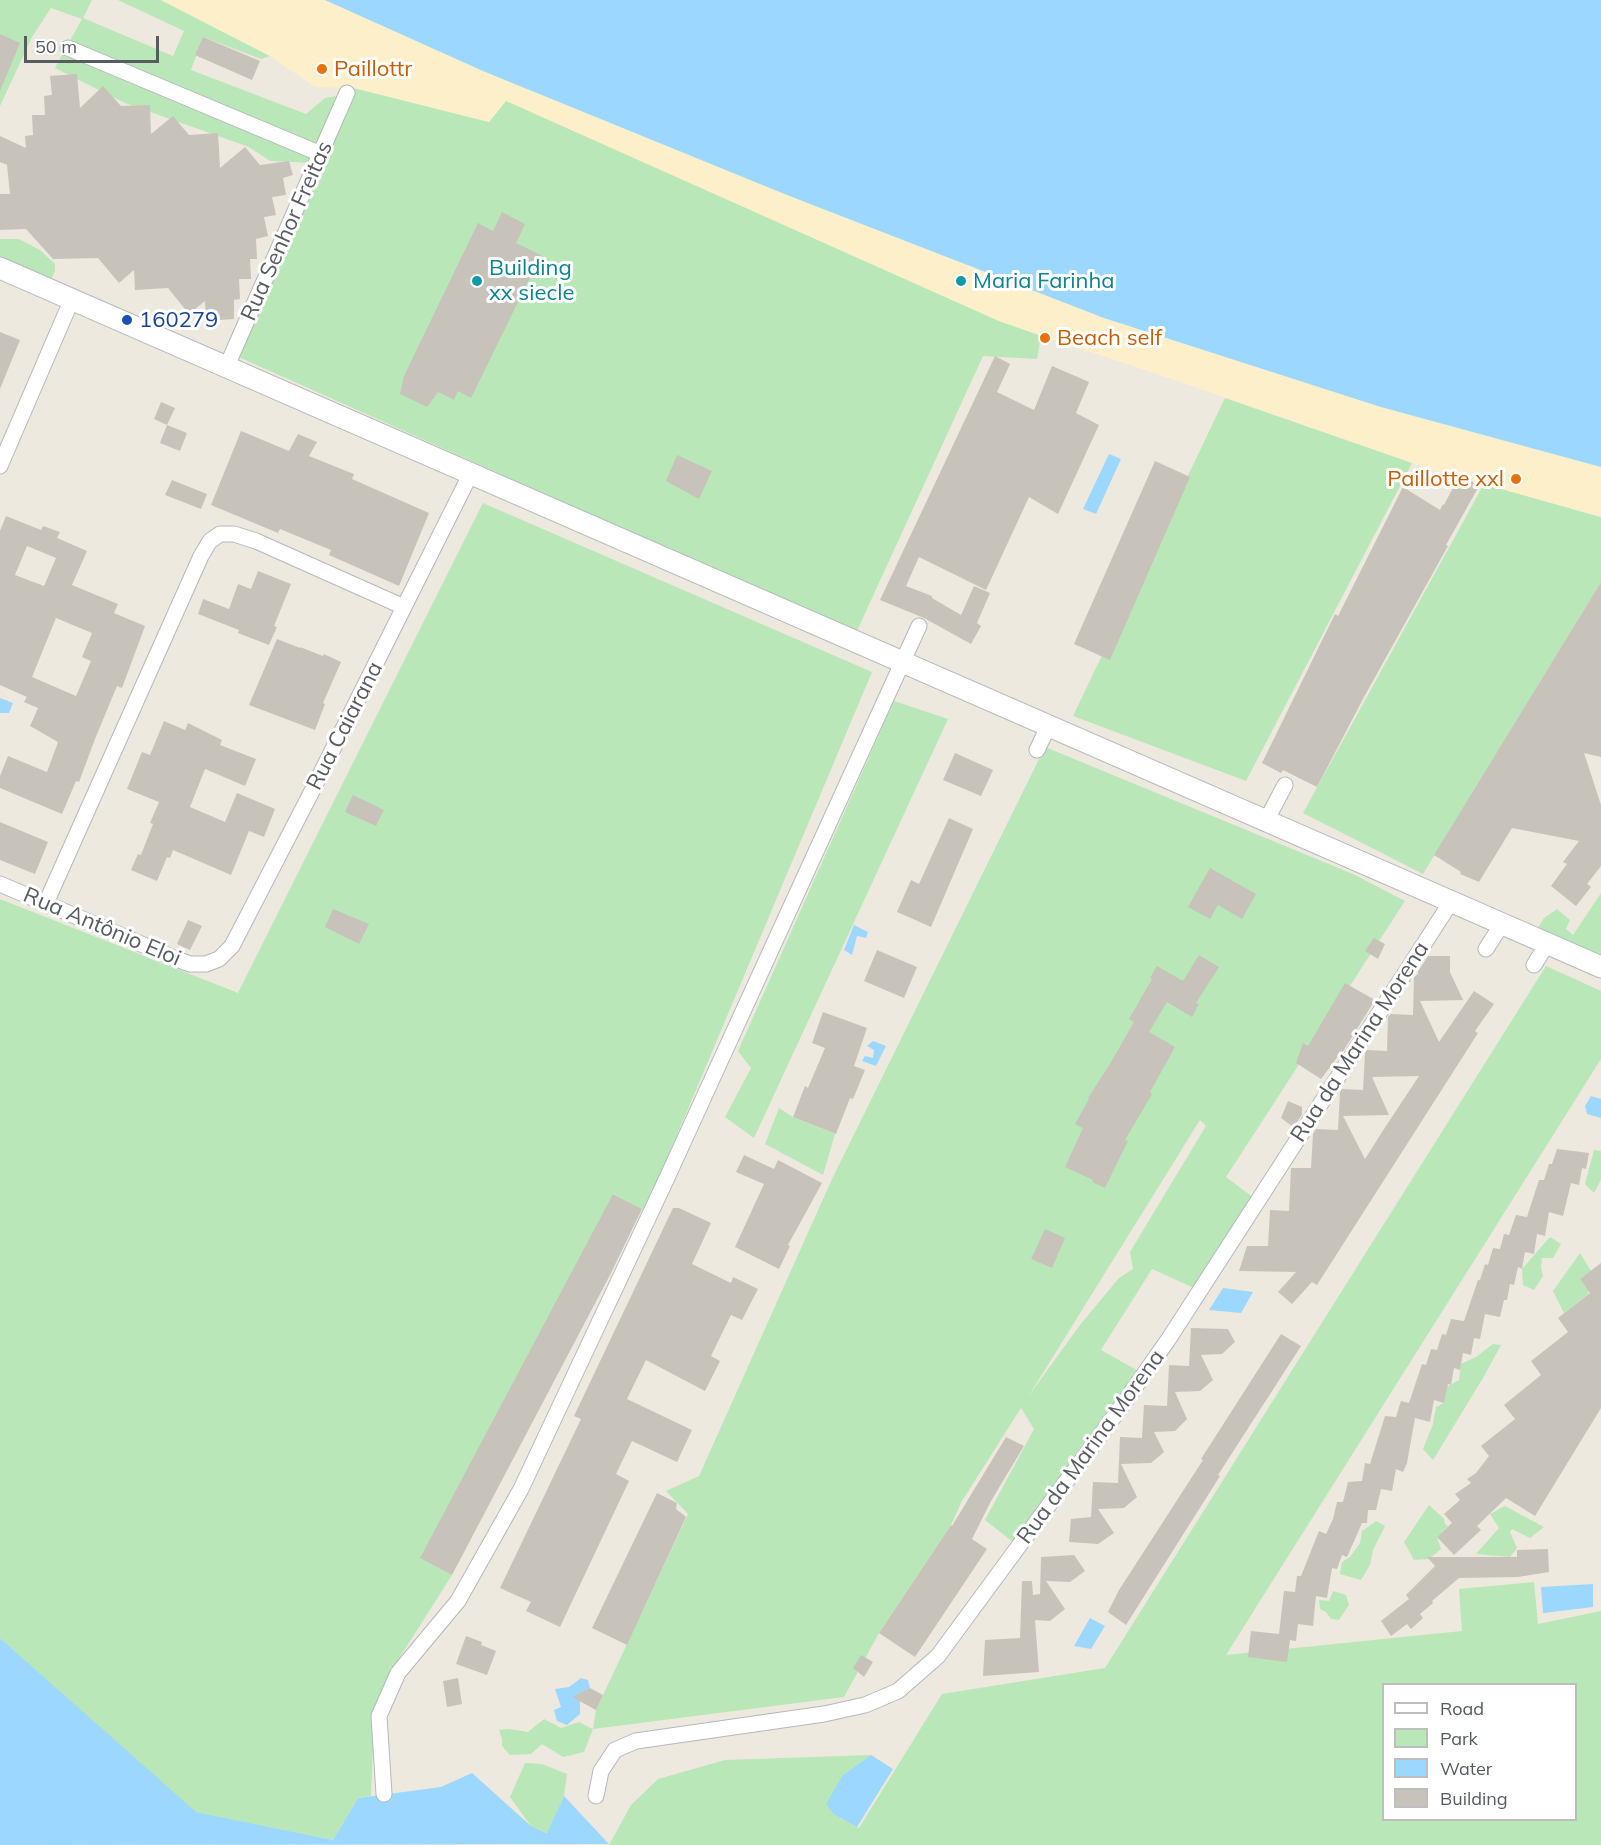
<!DOCTYPE html>
<meta charset="utf-8">
<style>
body{margin:0}
#map{position:relative;width:1601px;height:1845px;overflow:hidden;background:#ede9de;font-family:Mulish,sans-serif}
canvas{display:block}
.legend{position:absolute;left:1382px;top:1683px;width:195px;height:138px;box-sizing:border-box;background:#fff;border:2px solid #bcbec0;margin:0;padding:8px 10px;list-style:none;font-size:18px;color:#585c61}
.legend li{display:flex;align-items:center;gap:12px;height:30px}
.legend b{width:30px;border:2px solid #bcbec0}
.scale{position:absolute;left:24px;top:36px;width:135px;height:27px;box-sizing:border-box;border:3px solid #585c61;border-top:0;padding-left:8px;font-size:18px;line-height:21px;white-space:nowrap;color:#585c61;-webkit-text-stroke:4px #fff;paint-order:stroke}
</style>
<div id="map">
<canvas width="1601" height="1845"></canvas>
<ul class="legend">
<li><b style="height:8px;background:#fff"></b>Road</li>
<li><b style="height:16px;background:#b9e7b8"></b>Park</li>
<li><b style="height:16px;background:#9cd7ff"></b>Water</li>
<li><b style="height:16px;background:#c7c3bb"></b>Building</li>
</ul>
<div class="scale">50 m</div>
</div>
<script>
const ctx = document.querySelector('canvas').getContext('2d');
ctx.lineJoin = 'round';
function paint(path, color) { ctx.fillStyle = color; ctx.fill(path, 'evenodd'); }
const toPath = rows => new Path2D(rows.map(r => 'M' + r).join(''));
function strokePath(path, color, width, dash) { ctx.strokeStyle = color; ctx.lineWidth = width; ctx.lineCap = dash ? 'butt' : 'round'; ctx.setLineDash(dash || []); ctx.stroke(path); }
function write(font, color, halo, rows, align = 'center') {
  ctx.font = font + ' Mulish,sans-serif'; ctx.lineWidth = 6; ctx.setLineDash([]); ctx.textBaseline = 'middle'; ctx.strokeStyle = halo; ctx.fillStyle = color; for (const [text, x, y, turn = 0] of rows) {
    ctx.save(); ctx.translate(x, y); ctx.rotate((+turn || 0) * Math.PI / 180); ctx.textAlign = isNaN(turn) ? turn : align; if (halo) ctx.strokeText(text, 0, 0); ctx.fillText(text, 0, 0); ctx.restore();
  }
}
const green = toPath([
 [0,0,92,0,83,18,173,56,184,31,118,0,161,0,270,56,261,59,203,37,191,70,306,114,325,98,337,96,313,163,270,161,249,147,125,103,55,68,82,19,51,8,32,37,0,106],
 [354,88,489,122,506,100,999,321,1041,336,1037,359,983,356,856,633,232,354],
 [0,239,19,239,40,250,55,264,55,271,49,285,0,263],
 [1225,398,1412,463,1246,781,1073,716],
 [1484,484,1601,517,1601,582,1423,874,1303,813],
 [483,503,872,672,645,1211,614,1194,421,1558,452,1575,393,1668,374,1718,371,1796,358,1798,333,1840,195,1812,0,1638,0,899,238,993],
 [894,701,948,719,754,1138,725,1117,751,1068,738,1051],
 [1045,747,1353,874,1405,901,1226,1177,1254,1198,1194,1288,1152,1269,1101,1350,1140,1372,1013,1542,985,1520,1034,1429,1021,1408,962,1501,951,1525,879,1633,844,1697,593,1729,584,1752,563,1757,542,1744,531,1754,510,1755,502,1746,502,1739,499,1730,509,1729,528,1732,544,1719,561,1728,579,1722,593,1729,596,1710,688,1514,666,1491,699,1476,832,1179],
 [1200,1120,1206,1126,1130,1252,1133,1269,1119,1278,1080,1325,1028,1397],
 [1601,893,1601,959,1536,931,1544,918,1557,909,1570,920,1566,929,1573,935],
 [1546,966,1601,991,1601,1059,1226,1655,1462,1631,1459,1589,1534,1582,1538,1624,1601,1611,1601,1845,609,1845,631,1805,658,1779,725,1760,871,1755,843,1775,835,1815,859,1828,942,1694,1105,1668],
 [1384,1684,1576,1684,1576,1820,1384,1820],
 [779,1108,793,1117,835,1134,823,1175,765,1144],
 [1594,1150,1601,1151,1601,1180,1594,1193,1585,1184],
 [1550,1237,1561,1244,1553,1258,1542,1258,1541,1267,1543,1276,1534,1290,1523,1285,1522,1269],
 [1580,1253,1591,1271,1580,1279,1589,1291,1587,1295,1564,1313,1553,1291],
 [1493,1344,1501,1345,1483,1378,1433,1460,1423,1449,1433,1424,1436,1407,1444,1403,1447,1387,1459,1380,1461,1364,1476,1357],
 [1429,1505,1444,1519,1445,1524,1448,1526,1437,1537,1441,1549,1429,1559,1414,1560,1404,1542],
 [1505,1506,1544,1527,1530,1538,1512,1529,1510,1532,1517,1548,1510,1557,1476,1554,1499,1528,1490,1514],
 [1376,1521,1385,1526,1373,1550,1370,1565,1361,1580,1340,1574,1342,1562,1350,1557,1360,1543,1362,1531],
 [1333,1591,1346,1595,1349,1605,1339,1620,1331,1619,1326,1612,1320,1609,1319,1600,1329,1601],
 [525,1763,542,1764,567,1774,564,1796,548,1833,531,1826,510,1797]
]);
const sand = toPath([
 [161,0,325,0,483,71,1104,318,1381,407,1601,467,1601,517,1427,468,1198,388,999,321,506,101,489,122,354,88,315,87,270,56]
]);
const water = toPath([
 [325,0,1601,0,1601,467,1381,407,1104,318,787,195,483,71],
 [1109,454,1121,459,1096,514,1083,509],
 [0,698,13,703,9,713,0,713],
 [854,925,868,932,866,938,857,936,852,955,844,950],
 [873,1041,886,1046,876,1066,862,1061,865,1056,873,1058,874,1050,867,1046],
 [1591,1096,1601,1099,1601,1118,1587,1114,1585,1106],
 [1223,1288,1253,1292,1241,1313,1209,1310],
 [1593,1584,1593,1607,1543,1613,1541,1587],
 [1090,1618,1105,1626,1091,1649,1074,1646],
 [0,1638,196,1812,333,1840,358,1798,441,1787,472,1773,531,1826,547,1833,564,1796,609,1844,0,1845],
 [581,1678,588,1680,590,1688,580,1694,580,1714,567,1725,557,1721,554,1710,561,1707,555,1689,569,1687],
 [871,1755,893,1769,857,1827,835,1815,826,1804,843,1775]
]);
const building = toPath([
 [0,34,20,43,0,91],
 [203,37,260,61,252,80,195,55],
 [77,74,80,108,103,86,121,106,150,105,151,134,173,116,189,135,218,133,220,168,245,147,260,165,289,161,293,175,283,178,286,195,272,197,276,215,264,217,268,236,256,239,257,259,250,259,251,279,239,279,240,299,234,300,234,319,206,321,205,301,189,314,168,288,135,290,134,270,119,283,98,258,53,259,26,229,0,230,0,194,10,194,7,165,0,162,0,136,26,148,25,136,33,135,32,115,45,115,44,96,52,95,50,76],
 [502,212,525,224,516,243,541,255,471,398,458,391,454,400,438,392,427,407,400,394,404,376,478,223,493,231],
 [0,332,20,340,0,389],
 [995,356,1010,364,997,392,1034,410,1052,366,1089,382,1076,413,1099,425,1058,514,1029,497,986,590,919,557,906,586,932,596,932,598,961,615,974,586,990,593,977,623,981,626,971,644,924,618,880,600],
 [161,402,175,408,167,425,154,419],
 [167,425,187,433,180,451,160,443],
 [241,431,289,451,298,434,317,442,309,456,354,474,352,479,429,513,399,586,329,555,331,550,280,529,278,533,211,505],
 [677,455,712,471,699,499,666,481],
 [1155,461,1190,477,1110,660,1074,644],
 [1460,474,1479,486,1446,545,1448,546,1364,697,1317,787,1283,770,1281,773,1262,763,1335,614,1338,616,1403,487,1440,510,1443,504,1444,505],
 [172,480,207,494,201,509,165,495],
 [6,516,41,530,43,526,60,532,57,538,87,551,72,585,118,604,114,613,145,626,122,688,117,686,95,739,79,782,76,781,62,814,0,788,0,776,8,756,47,772,58,742,30,726,38,708,24,702,27,697,0,685,0,531],
 [27,546,56,558,44,586,15,575],
 [56,618,92,633,82,657,91,661,76,696,32,677],
 [258,571,291,584,274,626,277,627,269,645,238,633,239,630,198,614,203,599,229,609,238,584,251,589],
 [1601,582,1601,757,1584,753,1601,805,1601,866,1587,884,1591,887,1576,906,1551,886,1567,864,1563,862,1579,841,1512,828,1479,882,1460,874,1461,872,1434,855],
 [277,639,300,648,300,647,323,656,324,654,341,662,323,703,325,704,315,730,249,705],
 [164,721,185,730,188,723,222,740,220,745,256,759,245,786,205,769,190,807,225,822,237,793,275,809,264,837,249,831,231,875,173,850,170,858,167,857,157,881,131,870,138,854,141,855,153,824,150,823,159,802,127,789,142,752,150,755],
 [955,753,993,770,981,796,943,780],
 [353,795,384,810,376,826,345,812],
 [949,818,973,829,931,927,897,912,911,880,919,884],
 [0,822,48,842,35,874,0,860],
 [1210,868,1256,894,1242,919,1218,905,1210,919,1188,907],
 [333,909,369,924,359,944,325,927],
 [188,920,202,926,190,950,177,944],
 [1374,938,1385,944,1378,959,1365,951],
 [877,950,917,967,904,998,864,981],
 [1199,955,1219,967,1196,1003,1199,1004,1192,1017,1167,1002,1149,1032,1175,1047,1150,1092,1152,1094,1125,1140,1128,1141,1105,1188,1092,1182,1093,1180,1065,1167,1083,1128,1075,1124,1089,1099,1088,1098,1110,1064,1134,1022,1129,1019,1152,979,1150,978,1157,966,1183,981],
 [1428,956,1450,956,1450,972,1463,1000,1420,1001,1439,1042,1474,991,1494,1004,1475,1031,1478,1033,1317,1285,1312,1282,1292,1304,1278,1292,1296,1272,1239,1271,1247,1246,1268,1246,1270,1210,1289,1211,1291,1168,1311,1168,1313,1134,1316,1129,1338,1130,1340,1092,1342,1089,1363,1090,1365,1053,1367,1050,1387,1051,1388,1017,1391,1014,1413,1015,1414,977,1418,974,1418,971],
 [1419,1076,1384,1129,1365,1159,1343,1116,1389,1115,1372,1077],
 [1345,983,1375,1000,1342,1053,1342,1051,1321,1079,1296,1063,1303,1043,1308,1046],
 [823,1012,867,1028,854,1066,865,1070,853,1099,850,1098,836,1134,793,1117,805,1086,808,1088,825,1048,812,1043],
 [1288,1101,1302,1107,1302,1115,1293,1127,1281,1118],
 [1557,1149,1589,1153,1586,1169,1582,1168,1579,1185,1571,1183,1563,1216,1549,1212,1545,1236,1537,1234,1534,1254,1525,1252,1522,1269,1518,1267,1514,1285,1510,1284,1507,1300,1504,1300,1500,1317,1485,1314,1480,1339,1474,1338,1471,1355,1463,1353,1460,1370,1454,1368,1451,1385,1448,1384,1444,1403,1434,1400,1430,1422,1415,1418,1407,1463,1403,1472,1396,1469,1392,1491,1381,1489,1376,1510,1368,1510,1367,1523,1362,1523,1347,1557,1342,1555,1337,1569,1332,1568,1327,1598,1316,1596,1313,1626,1298,1624,1296,1641,1290,1640,1287,1662,1248,1657,1251,1631,1279,1634,1284,1591,1295,1592,1297,1576,1301,1576,1319,1531,1326,1534,1333,1519,1337,1502,1343,1502,1348,1482,1362,1481,1365,1463,1370,1464,1385,1416,1396,1417,1401,1401,1409,1403,1422,1364,1426,1365,1431,1349,1437,1350,1442,1334,1446,1335,1451,1319,1464,1321,1478,1280,1480,1280,1485,1264,1488,1265,1493,1248,1500,1249,1504,1234,1509,1235,1516,1215,1527,1217,1539,1180,1544,1180,1549,1164,1552,1164],
 [744,1155,774,1169,778,1160,822,1183,788,1245,790,1246,779,1269,735,1247,764,1184,736,1172],
 [613,1194,642,1209,610,1275,452,1575,420,1558],
 [673,1208,679,1208,711,1223,692,1264,731,1283,733,1277,758,1289,742,1320,731,1315,711,1356,720,1361,705,1391,646,1360,627,1399,692,1430,677,1462,632,1441,616,1474,629,1481,560,1627,526,1611,531,1602,500,1588,581,1419,574,1416],
 [1045,1229,1065,1238,1052,1268,1031,1259],
 [1601,1263,1601,1408,1535,1516,1506,1498,1477,1526,1481,1530,1454,1555,1437,1537,1452,1523,1444,1514,1460,1500,1455,1494,1471,1483,1467,1479,1476,1473,1489,1456,1481,1446,1515,1419,1504,1405,1541,1375,1531,1361,1568,1332,1558,1318,1590,1293,1580,1279],
 [1191,1328,1228,1329,1235,1342,1222,1354,1201,1355,1213,1380,1200,1391,1175,1392,1187,1419,1175,1431,1154,1432,1164,1452,1151,1463,1121,1464,1137,1497,1124,1508,1098,1509,1114,1533,1098,1544,1069,1542,1071,1519,1091,1517,1093,1482,1118,1483,1120,1437,1142,1438,1144,1405,1167,1406,1169,1365,1189,1366],
 [1281,1334,1301,1346,1218,1475,1220,1476,1126,1625,1108,1612,1119,1590,1203,1460,1201,1459],
 [1006,1437,1024,1446,991,1501,972,1539,987,1549,915,1657,879,1633,951,1525,952,1526],
 [657,1493,677,1503,676,1509,686,1517,627,1645,592,1628],
 [1548,1549,1549,1572,1518,1577,1459,1578,1432,1601,1433,1603,1420,1614,1423,1618,1411,1629,1407,1624,1391,1636,1381,1621,1409,1599,1406,1595,1435,1566,1427,1557,1517,1557,1517,1550],
 [1074,1555,1085,1571,1070,1582,1046,1581,1065,1609,1050,1621,1035,1620,1039,1672,983,1676,985,1640,1020,1638,1022,1581,1032,1581,1033,1595,1040,1594,1041,1557],
 [466,1636,482,1642,481,1645,496,1651,487,1675,456,1664],
 [861,1655,873,1662,864,1677,853,1668],
 [458,1678,462,1704,447,1707,443,1681],
 [590,1688,603,1695,596,1710,572,1697]
]);
const street = toPath([
 [68,48,321,154],
 [226,368,347,93],
 [0,466,72,299],
 [1037,750,1048,727],
 [1266,821,1285,785],
 [0,884,174,958,190,964,206,964,219,959,232,946,311,793,470,475],
 [46,903,201,556,210,541,220,534,234,534,256,541,404,607],
 [1486,949,1502,924],
 [1534,965,1547,944],
 [384,1794,379,1716,398,1673,458,1601,521,1489,666,1180,919,626],
 [596,1796,601,1771,615,1750,636,1741,824,1714,865,1705,898,1691,938,1656,1121,1407,1168,1340,1451,902]
]);
const secondary = toPath([
 [0,268,1601,967]
]);
const markers = [
 [322,69,6,"#e8710a"],
 [477,281,6,"#0f9aa8"],
 [961,281,6,"#0f9aa8"],
 [127,320,6,"#1a4fb4"],
 [1045,338,6,"#e8710a"],
 [1516,479,6,"#e8710a"]
];
const foodNames = [
 ["Paillottr",334,69],
 ["Beach self",1057,338],
 ["Paillotte xxl",1504,479,"right"]
];
const streetNames = [
 ["Rua Senhor Freitas",287,231,-66],
 ["Rua Caiarana",345,726,-63],
 ["Rua Antônio Eloi",102,927,23],
 ["Rua da Marina Morena",1360,1042,-57],
 ["Rua da Marina Morena",1091,1447,-54]
];
const cultureNames = [
 ["Building",489,268],
 ["xx siecle",489,293],
 ["Maria Farinha",973,281]
];
const transitNames = [
 ["160279",139,320]
];
paint(green, '#b9e7b8');
paint(sand, '#fdefc9');
paint(water, '#9cd7ff');
paint(building, '#c7c3bb');
strokePath(street, '#b5b8bd', 17);
strokePath(secondary, '#b5b9bf', 23);
strokePath(street, '#fff', 15);
strokePath(secondary, '#fff', 21);
for (const [x, y, r, color] of markers) { const dot = new Path2D(); dot.arc(x, y, r, 0, 2 * Math.PI); ctx.fillStyle = color; ctx.fill(dot); strokePath(dot, '#fff', 2); }
write('22px', '#c56008', '#fff', foodNames, 'left');
write('22px', '#585c61', '#fff', streetNames);
write('22px', '#0d838f', '#fff', cultureNames, 'left');
write('22px', '#164399', '#fff', transitNames, 'left');
</script>
